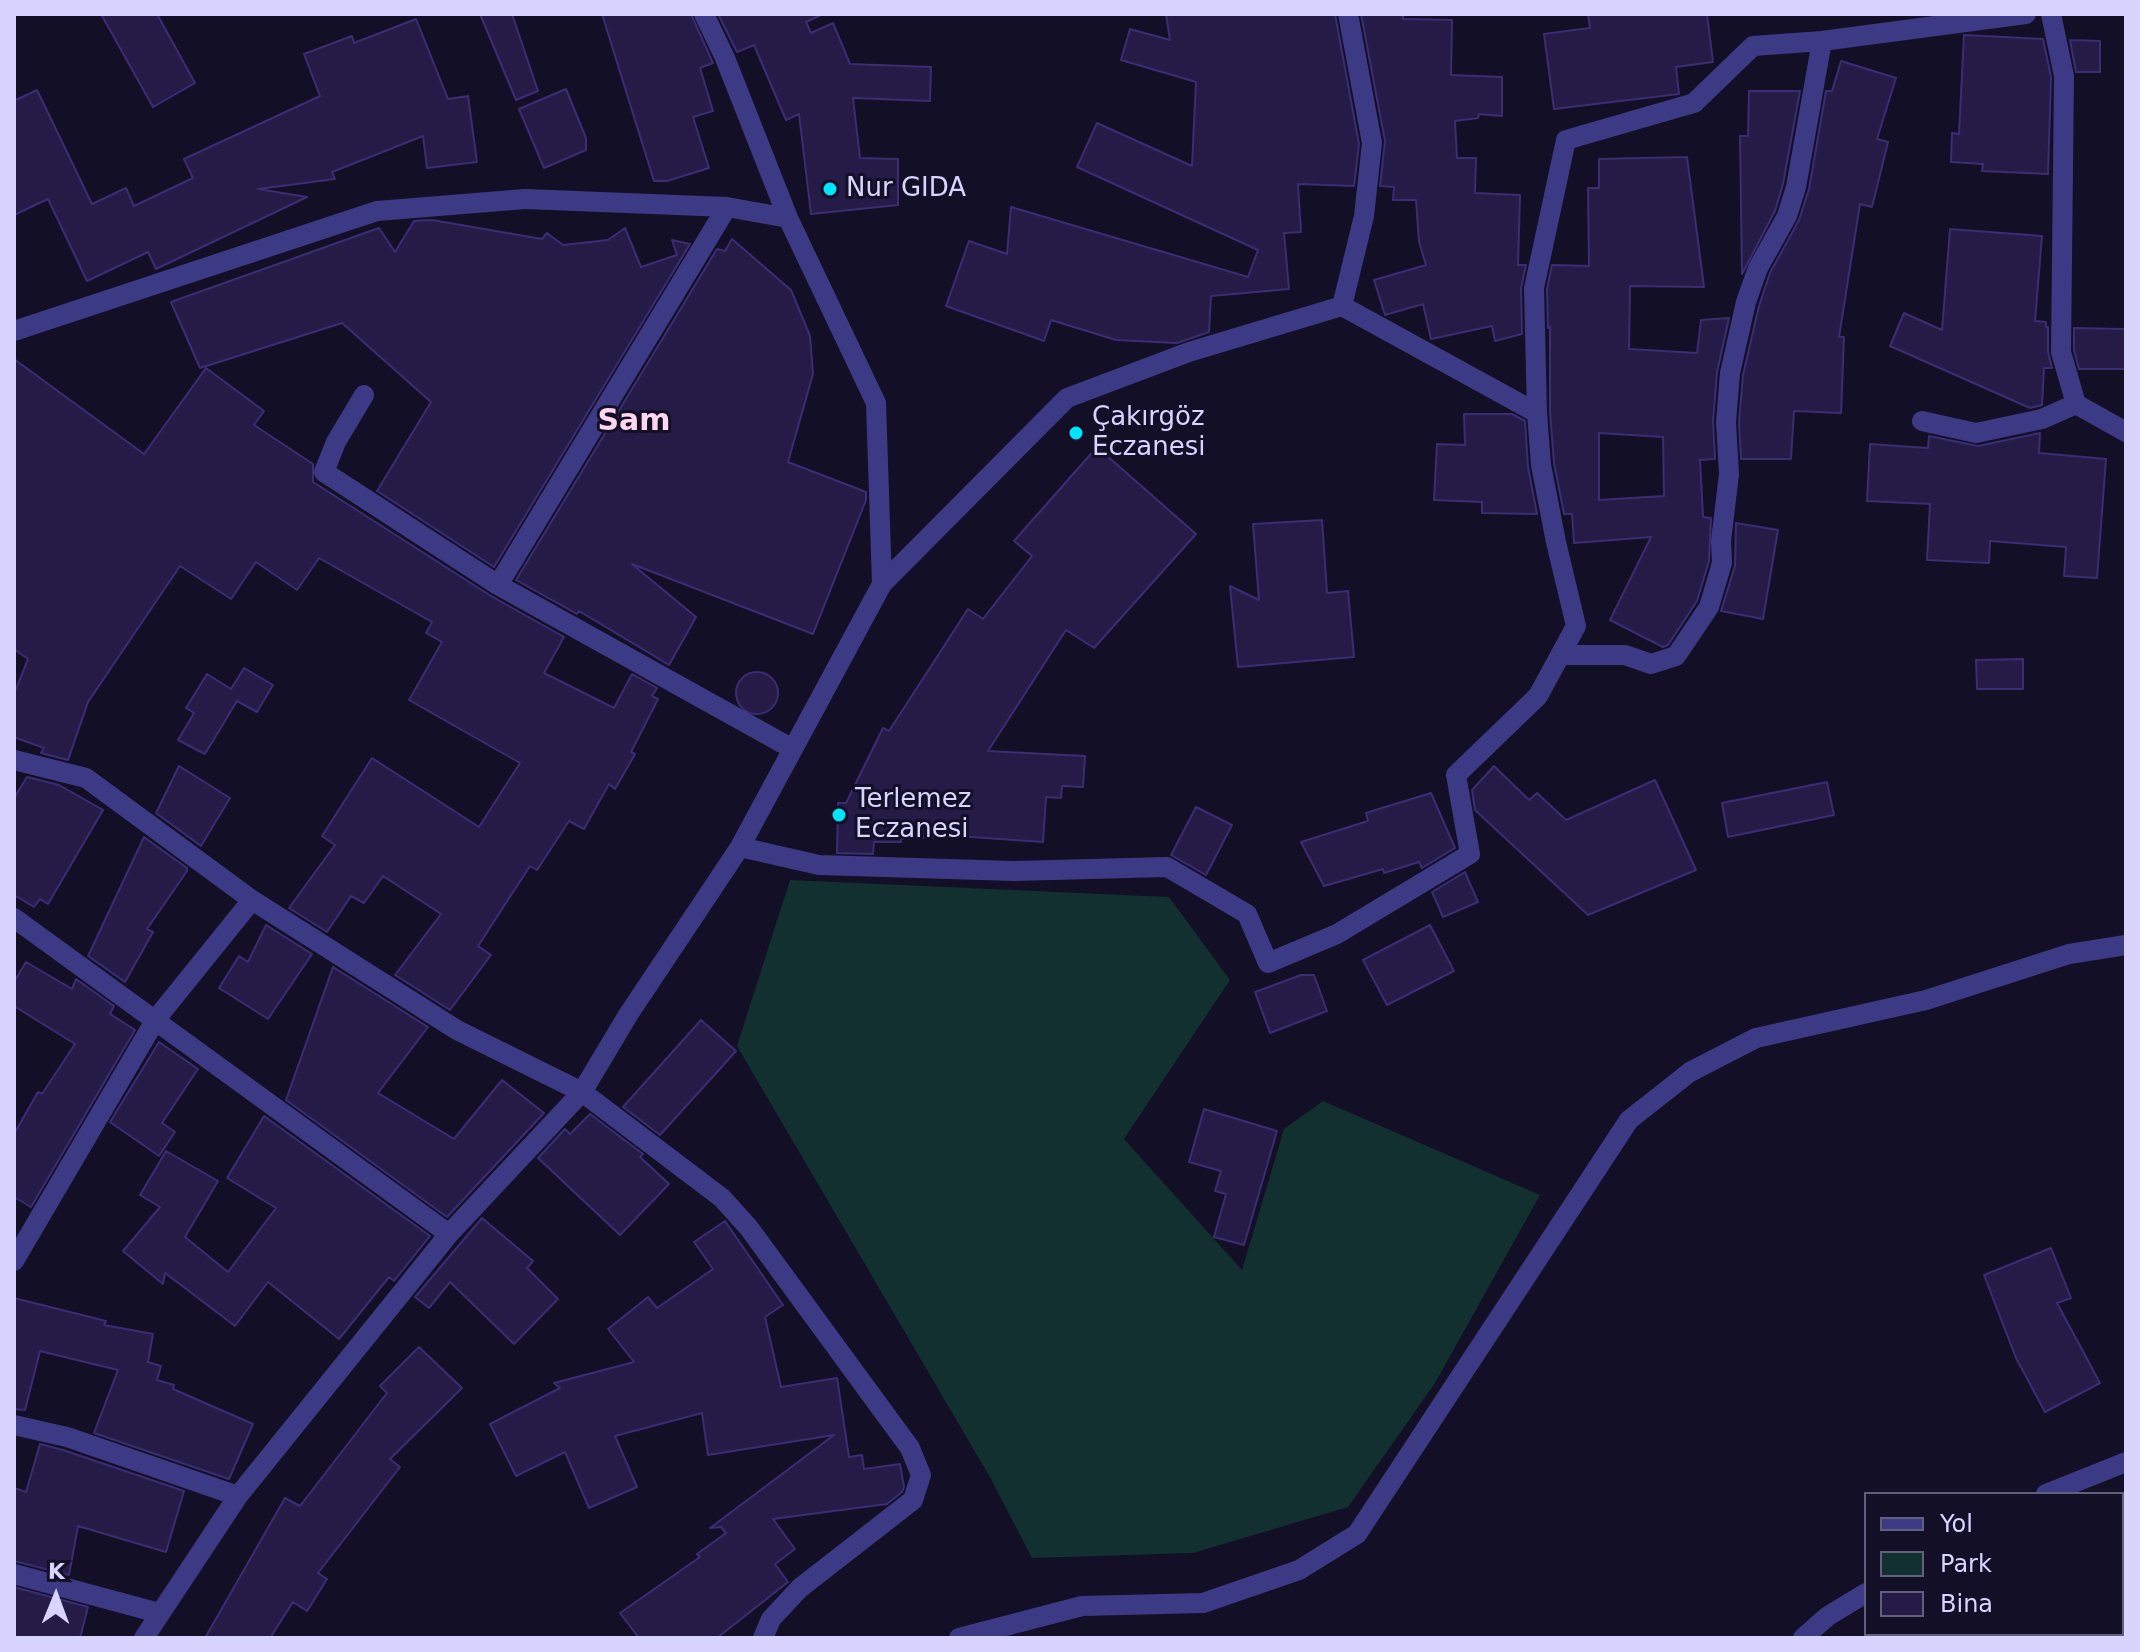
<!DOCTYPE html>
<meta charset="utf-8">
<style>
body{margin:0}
#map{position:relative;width:2140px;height:1652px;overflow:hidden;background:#130f26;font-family:"DejaVu Sans",sans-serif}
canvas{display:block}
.frame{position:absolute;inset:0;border:16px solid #d9d4ff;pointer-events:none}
.legend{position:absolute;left:1864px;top:1492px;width:260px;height:144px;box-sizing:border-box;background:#130f26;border:2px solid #625e7d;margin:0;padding:10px 14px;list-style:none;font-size:24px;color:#d9d4ff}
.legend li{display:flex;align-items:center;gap:16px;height:40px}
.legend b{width:40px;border:2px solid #625e7d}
.north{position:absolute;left:16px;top:1556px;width:80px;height:80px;-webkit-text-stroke:6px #130f26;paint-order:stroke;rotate:1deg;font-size:22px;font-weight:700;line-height:32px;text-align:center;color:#d9d4ff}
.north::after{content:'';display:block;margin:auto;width:28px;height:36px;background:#d9d4ff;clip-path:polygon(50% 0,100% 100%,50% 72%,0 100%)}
</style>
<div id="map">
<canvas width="2140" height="1652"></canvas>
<div class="frame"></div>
<ul class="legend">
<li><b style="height:10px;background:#3d3a85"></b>Yol</li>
<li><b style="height:22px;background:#12302f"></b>Park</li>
<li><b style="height:22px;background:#241b47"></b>Bina</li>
</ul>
<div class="north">K</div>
</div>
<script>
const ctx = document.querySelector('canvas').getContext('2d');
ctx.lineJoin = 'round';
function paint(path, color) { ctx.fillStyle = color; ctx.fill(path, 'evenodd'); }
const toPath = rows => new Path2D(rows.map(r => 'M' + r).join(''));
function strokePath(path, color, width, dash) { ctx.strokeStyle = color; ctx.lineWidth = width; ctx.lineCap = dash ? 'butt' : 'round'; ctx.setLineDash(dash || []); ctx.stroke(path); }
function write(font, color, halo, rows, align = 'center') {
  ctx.font = font + ' "DejaVu Sans",sans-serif'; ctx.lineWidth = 6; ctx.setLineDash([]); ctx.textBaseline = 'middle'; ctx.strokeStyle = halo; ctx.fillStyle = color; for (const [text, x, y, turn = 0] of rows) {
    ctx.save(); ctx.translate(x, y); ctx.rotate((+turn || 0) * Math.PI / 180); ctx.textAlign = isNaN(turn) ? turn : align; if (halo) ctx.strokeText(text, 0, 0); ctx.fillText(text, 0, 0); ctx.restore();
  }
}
const green = toPath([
 [790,880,1169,897,1230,980,1124,1139,1242,1270,1284,1129,1323,1101,1540,1195,1435,1383,1348,1507,1193,1553,1032,1558,991,1479,737,1046]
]);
const building = toPath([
 [101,14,157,14,195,83,153,107,101,14],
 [480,14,512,14,538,91,516,100,480,14],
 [602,14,691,14,713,63,700,68,713,111,693,117,709,168,667,181,654,181,602,14],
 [718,14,823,14,806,22,811,33,833,23,850,64,931,67,930,101,853,98,860,158,898,159,898,205,811,214,799,114,786,120,754,45,737,52,718,14],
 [1166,14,1335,14,1359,144,1354,186,1298,184,1301,232,1284,233,1289,289,1211,296,1209,332,1177,343,1116,340,1051,320,1044,341,946,306,969,241,1007,254,1011,207,1248,277,1258,250,1077,167,1097,123,1192,166,1196,82,1121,60,1130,29,1170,40,1166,14],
 [1361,14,1403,14,1403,19,1452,20,1451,75,1502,77,1502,116,1479,114,1478,118,1455,121,1457,158,1476,158,1475,193,1520,195,1518,265,1526,265,1521,288,1522,334,1495,341,1492,326,1431,339,1423,304,1385,315,1374,280,1426,265,1419,242,1416,200,1393,200,1394,187,1380,186,1385,141,1361,14],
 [1588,14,1707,14,1713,62,1676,67,1679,94,1554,109,1544,34,1590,28,1588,14],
 [416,19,448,99,468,96,477,162,427,168,423,136,332,172,335,179,258,189,307,197,156,269,148,252,87,281,48,199,14,215,14,101,37,90,92,204,126,188,134,206,193,178,184,159,320,96,304,54,352,36,354,43,416,19],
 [1964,35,2043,39,2051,77,2048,174,1982,171,1983,164,1951,162,1952,133,1959,134,1964,35],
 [2070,40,2100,41,2100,72,2076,72,2070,40],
 [1841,61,1896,78,1877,139,1888,142,1872,207,1860,204,1839,337,1844,337,1841,413,1794,411,1791,459,1741,459,1739,422,1743,375,1759,306,1770,273,1799,220,1809,189,1826,91,1832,91,1841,61],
 [566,89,586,138,586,150,544,168,519,109,566,89],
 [1749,91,1800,91,1783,184,1775,211,1742,274,1740,136,1748,136,1749,91],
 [1687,157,1704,287,1630,286,1629,349,1697,353,1701,320,1729,318,1717,372,1713,421,1715,459,1700,460,1703,517,1711,518,1709,561,1697,601,1668,645,1663,647,1610,620,1651,537,1574,543,1572,514,1564,514,1554,463,1550,412,1550,327,1548,328,1547,289,1552,265,1589,266,1588,188,1599,188,1599,159,1687,157],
 [1599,433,1663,437,1664,496,1599,500,1599,433],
 [432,220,542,239,547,233,563,245,608,240,625,228,641,267,677,255,672,240,690,244,494,567,377,491,431,402,342,323,200,368,171,302,379,228,395,252,414,221,432,220],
 [1950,229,2042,236,2035,321,2046,322,2046,327,2048,327,2048,352,2052,368,2044,368,2042,405,2030,408,1890,346,1904,313,1942,330,1950,229],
 [732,239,791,290,810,336,813,374,788,462,866,492,866,500,813,634,632,564,696,617,669,665,579,611,577,614,516,580,717,249,725,251,732,239],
 [2074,328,2126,329,2126,369,2079,369,2074,350,2074,328],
 [14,359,144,454,206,368,264,411,254,425,313,464,313,482,491,596,564,637,544,673,614,708,632,674,657,688,652,696,658,699,631,752,635,754,615,789,609,784,584,829,569,821,537,870,530,866,478,946,491,955,450,1010,395,975,441,914,383,876,364,903,351,896,327,932,289,908,335,845,322,836,372,758,479,827,520,763,409,700,442,642,426,633,432,622,319,558,297,590,256,562,231,599,180,566,88,702,68,760,41,753,44,748,14,737,14,694,28,659,14,649,14,359],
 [1464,414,1512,414,1525,421,1528,467,1537,514,1482,513,1482,502,1434,500,1437,444,1465,445,1464,414],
 [2040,433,2039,453,2106,459,2097,578,2064,576,2066,547,1990,541,1989,563,1927,560,1930,504,1867,501,1870,444,1928,448,1929,436,1978,446,2040,433],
 [1097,447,1196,534,1094,648,1066,630,988,751,1085,756,1083,787,1062,786,1061,798,1046,797,1043,842,957,836,901,839,901,842,874,842,873,854,837,853,838,803,846,803,883,728,889,731,968,609,983,619,1032,556,1014,541,1097,447],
 [1322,520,1327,593,1348,591,1354,657,1238,667,1230,586,1259,600,1253,524,1322,520],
 [1736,523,1778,530,1763,619,1721,611,1735,566,1736,523],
 [2023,659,2023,689,1977,689,1976,660,2023,659],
 [244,668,273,685,257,712,237,701,205,754,178,740,194,713,186,708,207,674,231,689,244,668],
 '736 693a21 21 0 1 1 42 0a21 21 0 1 1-42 0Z',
 [179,766,230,798,201,846,156,813,179,766],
 [1494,766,1529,800,1537,793,1566,820,1655,780,1696,870,1588,915,1475,810,1472,790,1494,766],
 [27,777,59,785,103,810,48,904,40,899,34,907,14,895,14,798,27,777],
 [1827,782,1834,815,1728,837,1722,803,1827,782],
 [1431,793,1455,848,1422,868,1419,862,1384,873,1383,869,1324,886,1301,842,1368,821,1366,813,1431,793],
 [1196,807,1232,825,1206,875,1171,855,1196,807],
 [144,837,187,868,187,871,147,929,153,932,125,982,88,956,144,837],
 [1465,872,1478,902,1443,917,1432,892,1465,872],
 [266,925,312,954,268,1019,219,988,239,956,248,962,266,925],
 [1430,925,1454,971,1387,1005,1363,960,1430,925],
 [26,962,72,989,76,979,114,1006,110,1014,135,1030,31,1207,14,1197,14,1134,38,1092,42,1094,75,1044,14,1006,14,982,26,962],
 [333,967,428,1027,378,1093,454,1139,502,1080,544,1113,447,1217,286,1100,333,967],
 [1301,975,1314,975,1327,1011,1270,1033,1255,992,1301,975],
 [701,1020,736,1051,660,1135,623,1107,701,1020],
 [159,1042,198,1069,162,1123,175,1132,159,1156,110,1122,159,1042],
 [1204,1109,1277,1131,1244,1245,1214,1237,1226,1194,1215,1191,1221,1171,1189,1162,1204,1109],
 [590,1114,643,1154,640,1157,669,1184,620,1235,538,1158,565,1129,570,1134,590,1114],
 [264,1116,430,1236,394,1281,389,1277,339,1339,268,1282,235,1326,165,1273,163,1284,123,1251,160,1207,140,1195,166,1151,218,1181,185,1237,228,1272,276,1208,227,1178,264,1116],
 [482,1218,533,1261,527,1268,558,1299,514,1344,450,1282,429,1308,415,1297,482,1218],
 [725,1221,783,1305,765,1317,781,1387,837,1378,849,1457,862,1455,864,1469,900,1464,904,1487,902,1492,887,1504,773,1519,795,1549,775,1564,788,1582,717,1638,639,1638,620,1613,700,1557,697,1554,726,1533,721,1527,710,1528,834,1435,708,1455,702,1413,615,1436,637,1487,589,1508,565,1452,516,1476,490,1424,560,1388,554,1383,634,1362,608,1329,648,1297,657,1308,713,1269,694,1242,725,1221],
 [2051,1248,2071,1298,2057,1303,2100,1383,2045,1412,2016,1358,1984,1275,2051,1248],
 [14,1298,106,1321,104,1325,153,1334,148,1362,161,1366,157,1380,174,1385,173,1389,253,1424,229,1479,94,1433,118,1370,40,1351,25,1410,14,1409,14,1298],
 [419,1347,462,1388,390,1459,400,1467,318,1573,327,1579,307,1611,293,1602,270,1638,205,1638,285,1498,300,1506,387,1393,380,1386,419,1347],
 [40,1444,63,1450,184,1491,166,1552,78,1526,69,1575,14,1561,14,1488,26,1492,40,1444],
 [14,1587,88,1607,80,1638,14,1638,14,1587]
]);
const minor = toPath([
 [2051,14,2064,76,2061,352,2076,404,2126,432],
 [1342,306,1364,216,1372,143,1348,14],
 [14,331,377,211,525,199,727,207,788,218],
 [364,395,336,442,324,472,498,585,791,748],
 [1922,421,1976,433,2042,419,2076,404],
 [882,584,1067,398,1189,352,1342,306,1537,413],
 [498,585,727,207],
 [1560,655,1625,655,1651,664,1676,656,1709,607,1722,563,1721,541,1729,474,1726,422,1730,373,1746,302,1758,268,1787,216,1796,187,1822,41],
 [14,760,86,778,252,900,457,1030,582,1092,722,1198,749,1228,910,1448,921,1475,913,1500,800,1588,771,1619,763,1638],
 [740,847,819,865,1014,871,1167,867,1247,914,1268,963,1337,934,1470,854,1456,775,1538,696,1576,626,1556,542,1541,465,1537,413,1534,288,1566,140,1694,103,1753,46,1822,41,2026,14],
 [14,918,449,1234],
 [14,1261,156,1019,252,900],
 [14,1425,67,1437,238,1496],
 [2046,1494,2126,1462],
 [14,1574,159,1613],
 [144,1638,238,1496,449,1234,582,1092,628,1015,740,847,882,584,876,403,788,218,725,58,704,14],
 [959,1638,1082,1606,1203,1603,1299,1570,1357,1534,1629,1120,1690,1072,1756,1038,1926,1000,2069,954,2126,945],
 [1803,1638,1828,1616,1866,1593]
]);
const markers = [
 [830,189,8,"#00e5ff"],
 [1076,433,8,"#00e5ff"],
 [839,815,8,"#00e5ff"]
];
const poiNames = [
 ["Nur GIDA",846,189],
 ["Çakırgöz",1092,418],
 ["Eczanesi",1092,448],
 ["Terlemez",855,800],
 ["Eczanesi",855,830]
];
const quarterNames = [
 ["Sam",634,422]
];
paint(green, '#12302f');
paint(building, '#241b47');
strokePath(building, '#3b2d73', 2);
strokePath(minor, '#3d3a85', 20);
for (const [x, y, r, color] of markers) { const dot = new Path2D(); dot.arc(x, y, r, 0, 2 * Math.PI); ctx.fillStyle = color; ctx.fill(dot); strokePath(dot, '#130f26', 3); }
write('26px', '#d9d4ff', '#130f26', poiNames, 'left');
write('bold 30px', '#ffd6f0', '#130f26', quarterNames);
</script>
